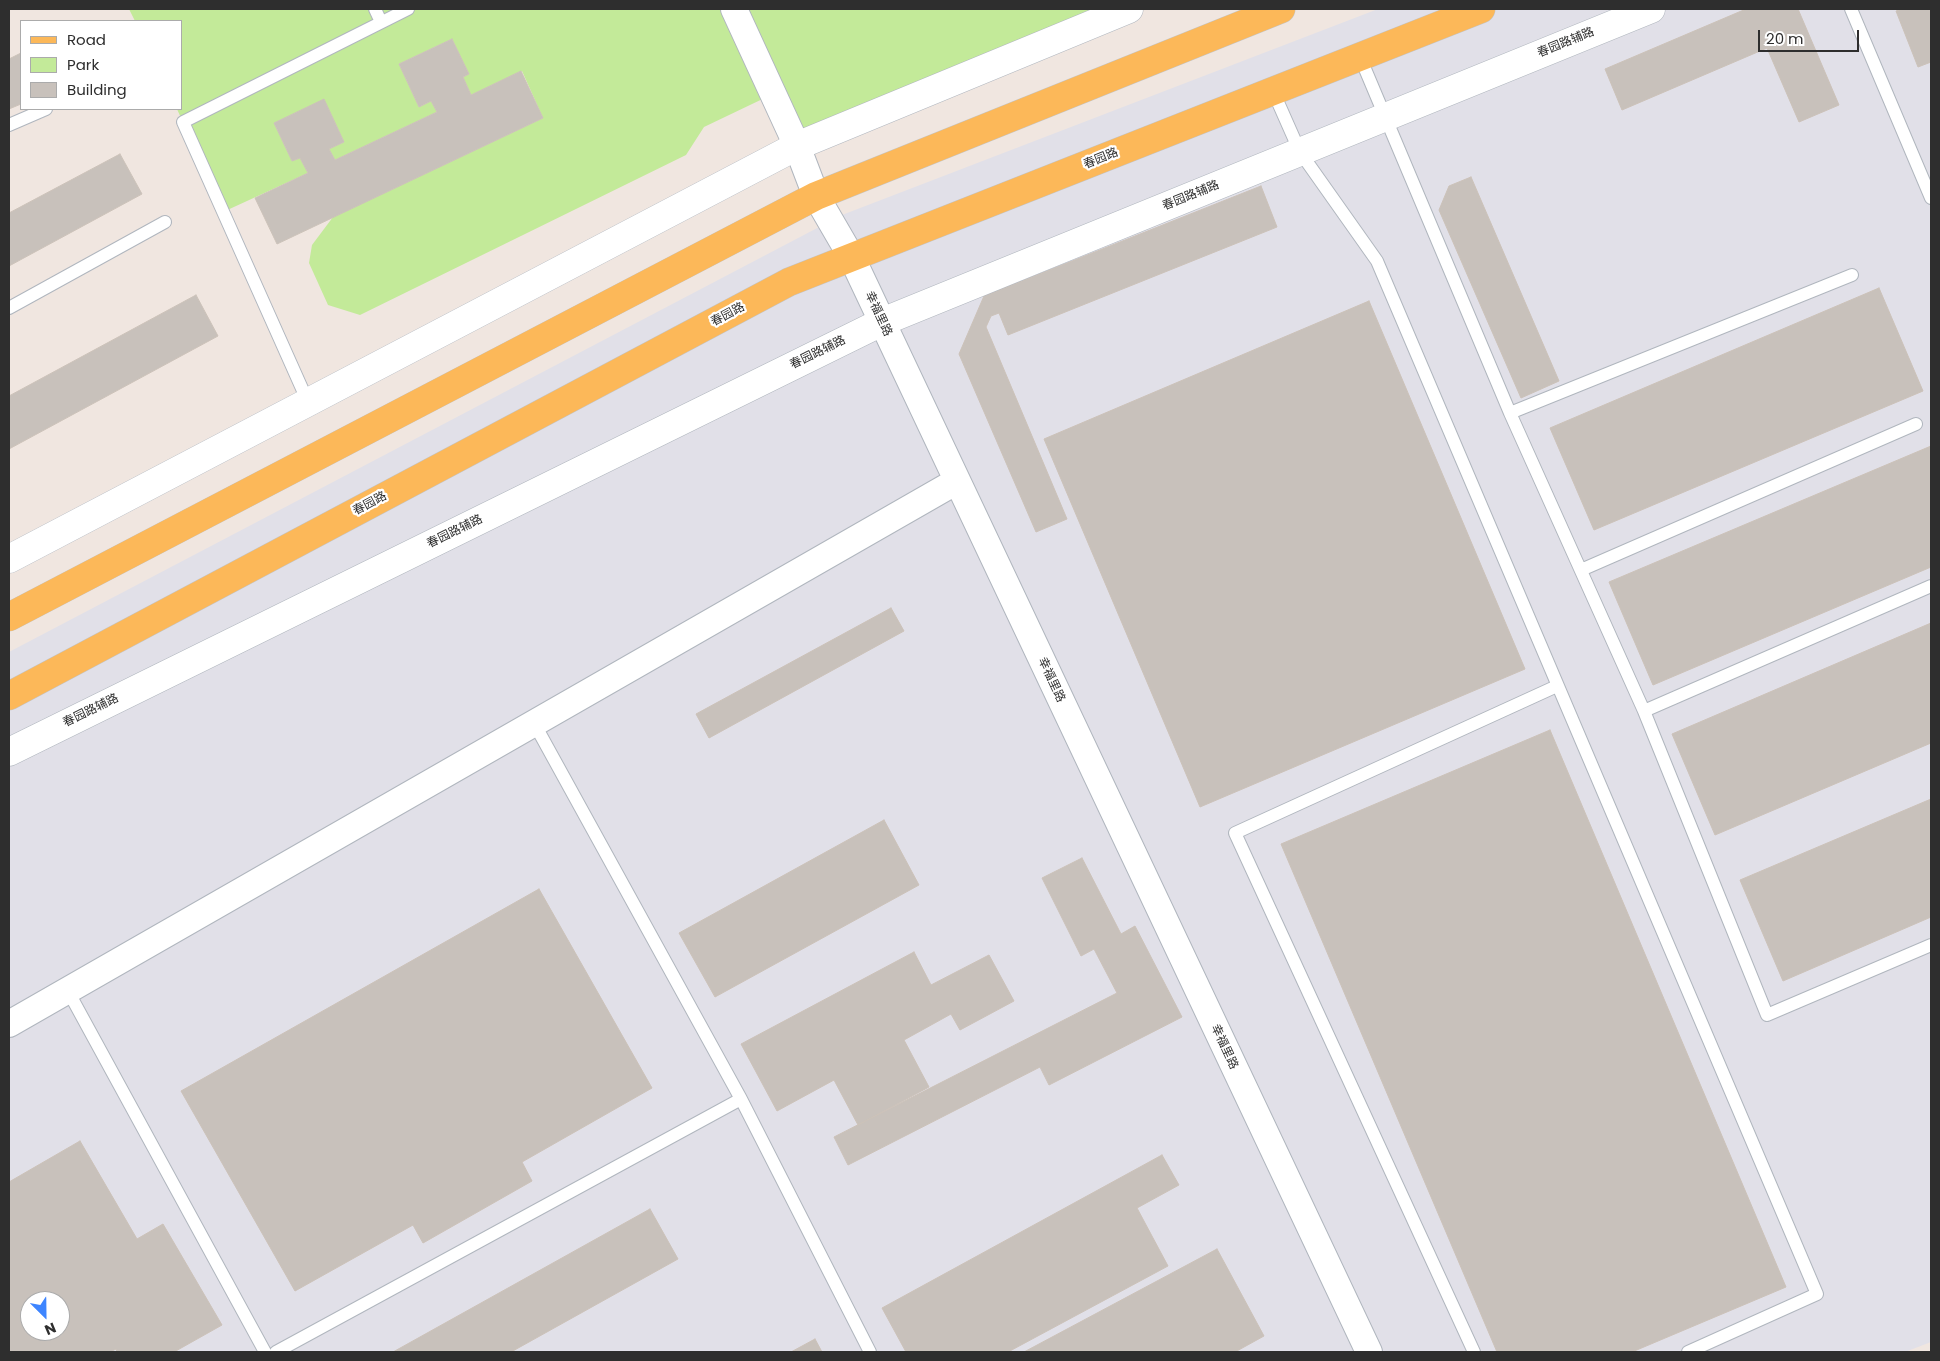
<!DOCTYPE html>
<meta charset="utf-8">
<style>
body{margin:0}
#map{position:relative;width:1940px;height:1361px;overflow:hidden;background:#f0e6e0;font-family:Poppins,sans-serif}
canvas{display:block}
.frame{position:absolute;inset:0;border:10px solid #2e2e2e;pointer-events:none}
.legend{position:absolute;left:20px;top:20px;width:162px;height:90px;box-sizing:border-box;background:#fff;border:1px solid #ababab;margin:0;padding:6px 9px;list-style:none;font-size:15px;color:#2e2e2e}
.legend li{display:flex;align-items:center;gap:10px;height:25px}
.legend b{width:25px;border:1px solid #ababab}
.north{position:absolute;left:20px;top:1291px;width:50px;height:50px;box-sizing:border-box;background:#fff;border:1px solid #ababab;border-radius:50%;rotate:157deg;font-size:14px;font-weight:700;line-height:20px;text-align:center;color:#2e2e2e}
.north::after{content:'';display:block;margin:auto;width:18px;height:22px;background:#3e85ff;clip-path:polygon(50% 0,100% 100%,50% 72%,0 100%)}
.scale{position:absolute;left:1758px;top:30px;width:101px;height:22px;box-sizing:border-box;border:2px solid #2e2e2e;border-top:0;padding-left:6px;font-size:15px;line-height:18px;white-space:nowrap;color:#2e2e2e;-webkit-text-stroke:4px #fff;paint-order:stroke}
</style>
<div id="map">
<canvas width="1940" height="1361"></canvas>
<div class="frame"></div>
<ul class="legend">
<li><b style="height:6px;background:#fcb859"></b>Road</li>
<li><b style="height:14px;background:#c3ea99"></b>Park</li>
<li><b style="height:14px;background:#c8c1bb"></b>Building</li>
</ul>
<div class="north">N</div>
<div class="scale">20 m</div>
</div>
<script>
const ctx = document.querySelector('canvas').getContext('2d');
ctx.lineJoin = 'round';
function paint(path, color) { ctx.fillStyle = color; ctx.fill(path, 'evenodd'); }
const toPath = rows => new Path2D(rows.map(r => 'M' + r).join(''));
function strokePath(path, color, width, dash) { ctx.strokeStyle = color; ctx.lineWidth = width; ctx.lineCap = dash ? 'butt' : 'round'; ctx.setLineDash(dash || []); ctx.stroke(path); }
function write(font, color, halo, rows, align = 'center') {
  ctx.font = font + ' Poppins,"Noto Sans SC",sans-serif'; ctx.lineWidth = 4.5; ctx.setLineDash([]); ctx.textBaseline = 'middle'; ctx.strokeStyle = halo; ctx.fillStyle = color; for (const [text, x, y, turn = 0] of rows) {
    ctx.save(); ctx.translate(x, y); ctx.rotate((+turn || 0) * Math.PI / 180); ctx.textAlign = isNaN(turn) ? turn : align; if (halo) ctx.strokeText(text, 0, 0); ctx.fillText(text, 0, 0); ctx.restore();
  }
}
const industrial = toPath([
 [1378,9,1931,9,1931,1342,1905,1352,9,1352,9,652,842,215],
 [30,1301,60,1301,60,1331,30,1331]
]);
const green = toPath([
 [129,9,1129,9,797,146,773,94,704,127,686,155,360,315,328,305,309,263,312,245,333,217,543,118,522,71,471,95,463,77,469,74,452,39,399,64,419,107,431,101,437,112,335,160,329,149,344,142,324,100,274,123,292,161,300,158,308,173,223,212,177,109,181,109,181,21,135,21]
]);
const building = toPath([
 [1746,9,1798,9,1839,105,1799,122,1767,48,1622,110,1605,69,1746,9],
 [1902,9,1931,9,1931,62,1918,67,1896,11,1902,9],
 [452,39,469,74,463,77,471,95,521,71,543,118,277,244,255,198,308,173,300,158,292,161,274,123,324,99,344,142,329,149,335,160,437,112,431,101,419,107,399,64,452,39],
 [21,53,21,104,9,109,9,59,21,53],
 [120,154,142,194,9,266,9,213,120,154],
 [1471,177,1559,381,1521,398,1439,210,1449,186,1471,177],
 [1261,186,1277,227,1008,335,999,313,991,316,986,327,1067,519,1036,532,959,354,984,296,1261,186],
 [1879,288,1923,391,1594,530,1550,428,1879,288],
 [196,295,218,336,9,449,9,396,196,295],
 [1369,301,1525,669,1200,807,1044,439,1369,301],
 [1931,446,1931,567,1653,685,1609,582,1931,446],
 [891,608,904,631,709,738,696,714,891,608],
 [1931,623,1931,743,1715,835,1672,734,1931,623],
 [1550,730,1786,1287,1632,1352,1497,1352,1281,844,1550,730],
 [1931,799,1931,917,1783,981,1740,880,1931,799],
 [884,820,919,885,715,997,679,933,884,820],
 [1082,858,1121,934,1135,926,1182,1017,1049,1085,1040,1067,848,1165,834,1137,1117,993,1094,949,1081,956,1042,878,1082,858],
 [539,889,652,1088,522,1162,532,1181,423,1243,413,1225,295,1291,181,1091,539,889],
 [914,952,931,985,989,955,1014,1001,960,1030,951,1014,904,1040,929,1087,858,1125,834,1080,777,1111,741,1044,914,952],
 [80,1141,137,1239,163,1224,222,1325,174,1352,117,1352,116,1349,110,1352,9,1352,9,1182,80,1141],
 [30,1301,60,1301,60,1331,30,1331,30,1301],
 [1162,1155,1179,1185,1137,1208,1168,1266,1008,1352,906,1352,882,1308,1162,1155],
 [650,1209,678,1259,511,1352,393,1352,650,1209],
 [1217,1249,1264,1336,1235,1352,1024,1352,1217,1249],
 [815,1339,822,1352,791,1352,815,1339]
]);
const lane = toPath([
 [375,9,381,22],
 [1851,9,1931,198],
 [1360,57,1510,413,1644,711,1767,1015,1931,945],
 [1273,91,1300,152,1377,261,1817,1294,1688,1352],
 [9,125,46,109],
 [9,308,165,222],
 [308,402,183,122,408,9],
 [1510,413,1852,275],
 [1581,570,1916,424],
 [1644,711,1931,586],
 [534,723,741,1099,870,1352],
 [68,991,265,1352],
 [276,1352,741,1099],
 [1474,1352,1235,833,1557,686]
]);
const street = toPath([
 [734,9,797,146,816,196,852,258,1369,1352],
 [9,1024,957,481]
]);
const secondary = toPath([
 [9,559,797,146,1129,9],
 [9,752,882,322,1651,9]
]);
const primary = toPath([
 [9,617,816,196,1281,9],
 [9,696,789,282,1481,9]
]);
const streetNames = [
 ["春园路辅路",1566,43,-22],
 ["春园路",1101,159,-22],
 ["春园路辅路",1191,196,-22],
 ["幸福里路",878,314,65],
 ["春园路",728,315,-28],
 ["春园路辅路",818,353,-26],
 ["春园路",370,504,-28],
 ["春园路辅路",455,532,-26],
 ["幸福里路",1051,680,65],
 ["春园路辅路",91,711,-26],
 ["幸福里路",1224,1047,65]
];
paint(industrial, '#e1e0e8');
paint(green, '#c3ea99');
paint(building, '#c8c1bb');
strokePath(building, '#ccc2b9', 1);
strokePath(lane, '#b0b6be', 14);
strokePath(street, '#b0b6be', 28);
strokePath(secondary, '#b0b6be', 29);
strokePath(primary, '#c4c4c4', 29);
strokePath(lane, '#fff', 12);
strokePath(street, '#fff', 26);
strokePath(secondary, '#fff', 28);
strokePath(primary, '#fcb859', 28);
write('12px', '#2e2e2e', '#fff', streetNames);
</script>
